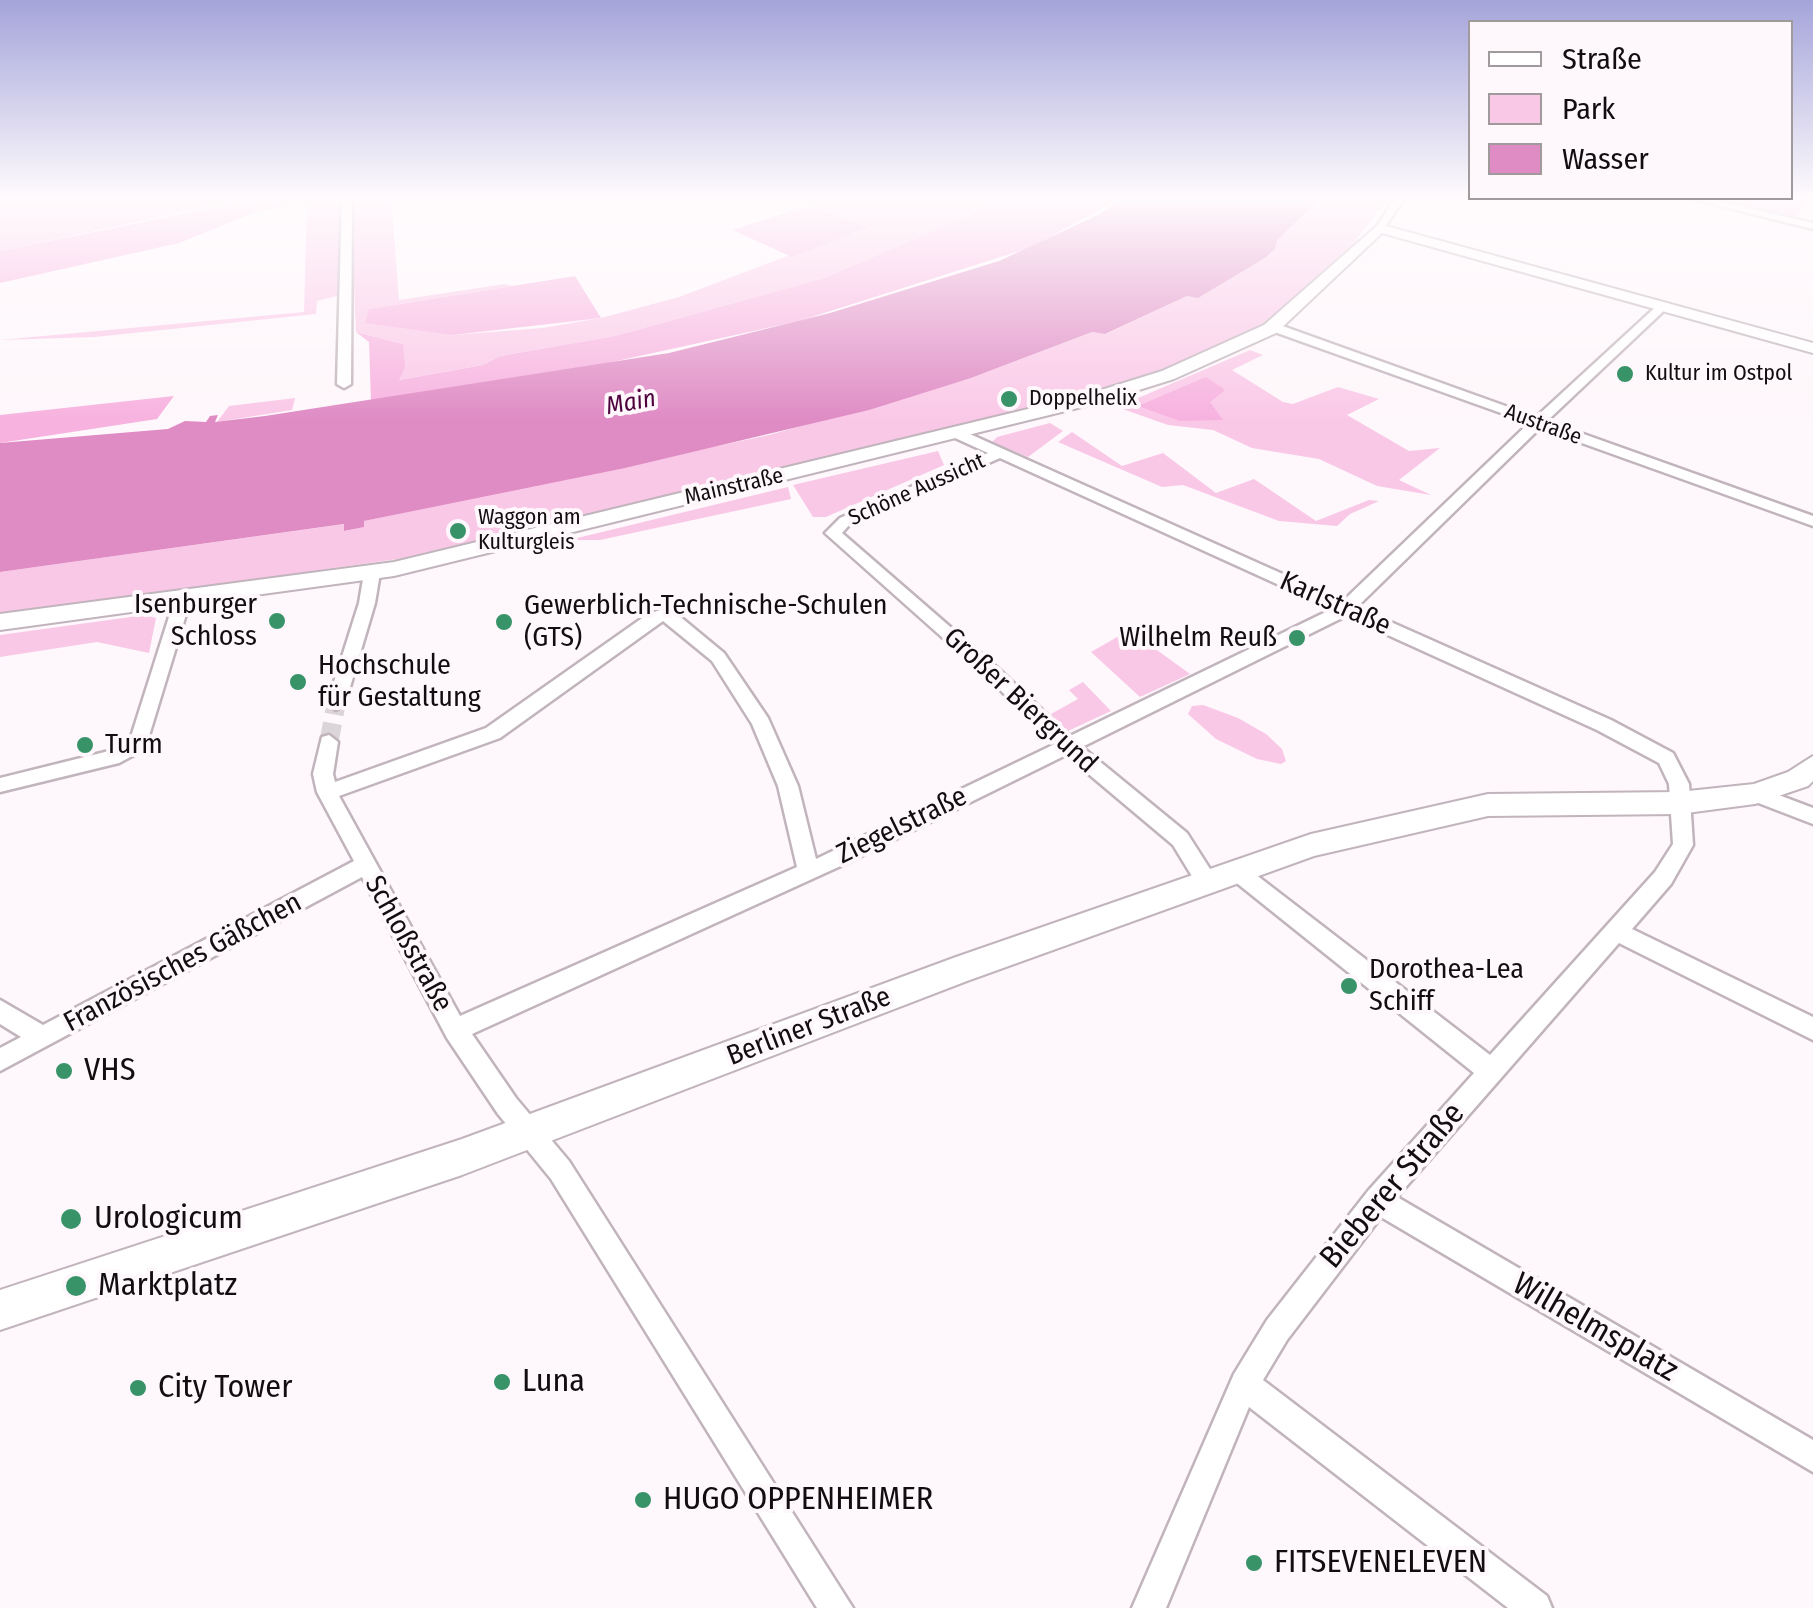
<!DOCTYPE html>
<meta charset="utf-8">
<style>
body{margin:0}
#map{position:relative;width:1813px;height:1608px;overflow:hidden;background:#fef7fb;font-family:"Fira Sans Condensed",sans-serif}
canvas{display:block}
.legend{position:absolute;left:1468px;top:20px;width:325px;height:180px;box-sizing:border-box;background:#fef7fb;border:2px solid #a09a9d;margin:0;padding:12px 18px;list-style:none;font-size:30px;color:#120e10}
.legend li{display:flex;align-items:center;gap:20px;height:50px}
.legend b{width:50px;border:2px solid #a09a9d}
</style>
<div id="map">
<canvas width="1813" height="1608"></canvas>
<ul class="legend">
<li><b style="height:12px;background:#fff"></b>Straße</li>
<li><b style="height:28px;background:#fac8e7"></b>Park</li>
<li><b style="height:28px;background:#df8bc4"></b>Wasser</li>
</ul>
</div>
<script>
const ctx = document.querySelector('canvas').getContext('2d');
ctx.lineJoin = 'round';
function paint(path, color) { ctx.fillStyle = color; ctx.fill(path, 'evenodd'); }
const toPath = rows => new Path2D(rows.map(r => 'M' + r).join(''));
function strokePath(path, color, width, dash) { ctx.strokeStyle = color; ctx.lineWidth = width; ctx.lineCap = dash ? 'butt' : 'round'; ctx.setLineDash(dash || []); ctx.stroke(path); }
function write(font, color, halo, rows, align = 'center') {
  ctx.font = font + ' "Fira Sans Condensed",sans-serif'; ctx.lineWidth = 8; ctx.setLineDash([]); ctx.textBaseline = 'middle'; ctx.strokeStyle = halo; ctx.fillStyle = color; for (const [text, x, y, turn = 0] of rows) {
    ctx.save(); ctx.translate(x, y); ctx.rotate((+turn || 0) * Math.PI / 180); ctx.textAlign = isNaN(turn) ? turn : align; if (halo) ctx.strokeText(text, 0, 0); ctx.fillText(text, 0, 0); ctx.restore();
  }
}
const green = toPath([
 [0,196,343,196,345,294,317,301,316,314,95,337,0,340,304,312,307,202,256,212,251,200,217,205,0,251],
 [350,196,391,196,399,300,505,284,512,286,369,309,453,335,542,328,601,318,679,297,867,226,815,206,838,196,1015,196,824,278,615,336,500,356,483,365,398,380,403,344,356,332],
 [1323,196,1389,196,1354,243,1272,317,1253,331,1159,372,1013,413,398,559,0,615,0,572,345,524,345,531,363,527,364,521,769,435,971,378,1092,332,1106,334,1187,296,1199,297,1265,258,1275,249,1276,240],
 [1250,350,1263,355,1232,370,1283,402,1293,404,1338,387,1379,399,1347,415,1409,451,1440,448,1399,480,1431,495,1377,486,1319,459,1252,448,1213,430,1168,425,1117,407],
 [295,398,292,410,217,422,229,406],
 [1050,423,1063,431,1028,457,992,442,997,437],
 [1072,432,1122,466,1163,453,1216,493,1254,479,1316,521,1369,500,1379,501,1350,514,1337,526,1279,521,1183,485,1162,487,1058,442],
 [938,451,944,465,826,517,813,517,793,485],
 [788,487,791,499,600,540,569,540],
 [145,615,156,618,149,653,97,642,0,657,0,635],
 [1126,632,1150,645,1190,674,1140,697,1091,652],
 [1083,682,1111,711,1068,731,1051,714,1078,699,1069,690],
 [1203,705,1238,718,1266,734,1282,749,1286,761,1281,764,1257,759,1216,739,1188,714,1192,706]
]);
const forest = toPath([
 [1015,196,1125,196,1029,248,799,321,562,373,371,401,369,342,356,332,403,344,405,367,399,380,483,365,500,356,615,336,824,278],
 [1813,196,1795,217,1709,198,1790,198],
 [252,200,256,212,179,243,0,283,0,251],
 [810,205,869,227,792,257,732,230],
 [575,276,601,318,453,335,365,323,369,309],
 [1206,377,1225,390,1210,402,1223,420,1180,421,1138,406],
 [174,396,157,419,0,443,0,415]
]);
const water = toPath([
 [1125,196,1323,196,1277,240,1275,249,1265,258,1198,298,1187,296,1105,334,1092,332,971,378,869,410,625,468,364,521,364,527,344,531,344,524,0,572,0,443,168,429,185,421,206,422,210,416,218,415,215,422,265,416,669,353,830,313,999,261,1100,214]
]);
const minorTunnel = toPath([
 [329,742,336,704]
]);
const minor = toPath([
 [342,196,352,196,351,384,344,388,337,384,342,196],
 [1396,196,1406,196,1383,230,1375,230,1396,196],
 [1688,198,1704,198,1813,223,1813,229,1688,198],
 [1660,303,1670,305,1547,421,1813,516,1813,526,1540,428,1357,607,1611,720,1673,753,1689,784,1693,845,1671,884,1632,929,1813,1017,1813,1040,1619,943,1397,1197,1813,1440,1813,1472,1381,1217,1287,1340,1263,1380,1547,1596,1552,1608,1508,1608,1249,1407,1166,1608,1132,1608,1234,1374,1267,1320,1368,1191,1474,1073,1228,876,1224,870,1228,864,1242,864,1490,1055,1655,872,1673,844,1669,784,1659,763,1597,730,1346,616,1082,747,1187,833,1217,880,1214,886,1206,889,1198,886,1173,845,1066,755,845,864,472,1034,516,1098,569,1161,853,1608,817,1608,551,1179,498,1114,447,1038,362,877,0,1071,0,1048,21,1037,0,1024,0,1000,43,1025,354,861,317,792,313,774,322,737,329,735,338,742,333,774,335,782,486,728,648,614,660,610,672,610,724,653,768,718,798,786,816,859,1055,744,989,679,825,533,840,518,988,453,953,437,953,431,963,431,1343,601,1529,423,1269,330,1269,324,1277,324,1536,417,1660,303],
 [1000,458,1332,609,1070,736,1001,671,842,533,850,524,1000,458],
 [663,621,712,661,752,724,778,786,797,867,460,1016,339,796,500,738,663,621],
 [372,568,380,573,375,603,345,704,336,710,327,704,359,603,364,573,372,568],
 [183,593,191,598,145,749,119,763,0,792,0,778,113,750,130,740,175,598,183,593],
 [1755,786,1813,808,1813,824,1748,799,1745,794,1755,786]
]);
const major = toPath([
 [1379,224,1813,343,1813,353,1382,233,1276,333,1174,379,1094,404,394,576,0,630,0,614,394,562,1082,396,1162,371,1264,325,1379,224],
 [1813,756,1813,781,1808,786,1755,804,1679,814,1488,816,1314,856,967,981,462,1175,0,1330,0,1290,462,1139,956,957,1311,834,1488,794,1679,792,1754,784,1788,772,1813,756]
]);
const markers = [
 [1625,374,10,"#389369"],
 [1009,399,10,"#389369"],
 [458,531,10,"#389369"],
 [277,621,10,"#389369"],
 [504,622,10,"#389369"],
 [1297,638,10,"#389369"],
 [298,682,10,"#389369"],
 [85,745,10,"#389369"],
 [1349,986,10,"#389369"],
 [64,1071,10,"#389369"],
 [71,1219,12,"#389369"],
 [76,1286,12,"#389369"],
 [502,1382,10,"#389369"],
 [138,1388,10,"#389369"],
 [643,1500,10,"#389369"],
 [1254,1563,10,"#389369"]
];
const farPoinames = [
 ["Kultur im Ostpol",1645,374],
 ["Doppelhelix",1029,399],
 ["Waggon am",478,518],
 ["Kulturgleis",478,543]
];
const farStreetnames = [
 ["Austraße",1543,425,20],
 ["Mainstraße",734,487,-13],
 ["Schöne Aussicht",917,490,-24]
];
const farWaternames = [
 ["Main",631,403,-10]
];
const streetNames = [
 ["Karlstraße",1335,604,24],
 ["Großer Biergrund",1020,701,43],
 ["Ziegelstraße",902,826,-26],
 ["Schloßstraße",408,944,61],
 ["Französisches Gäßchen",183,963,-28],
 ["Berliner Straße",809,1027,-21]
];
const poiNames = [
 ["Isenburger",257,605,"right"],
 ["Schloss",257,637,"right"],
 ["Gewerblich-Technische-Schulen",524,606],
 ["(GTS)",524,638],
 ["Wilhelm Reuß",1277,638,"right"],
 ["Hochschule",318,666],
 ["für Gestaltung",318,698],
 ["Turm",105,745],
 ["Dorothea-Lea",1369,970],
 ["Schiff",1369,1002]
];
const nearPoinames = [
 ["VHS",84,1071],
 ["Urologicum",94,1219],
 ["Marktplatz",98,1286],
 ["Luna",522,1382],
 ["City Tower",158,1388],
 ["HUGO OPPENHEIMER",663,1500],
 ["FITSEVENELEVEN",1274,1563]
];
const nearStreetnames = [
 ["Bieberer Straße",1393,1186,-50],
 ["Wilhelmsplatz",1595,1328,30]
];
paint(green, '#fac8e7');
paint(forest, '#f7b2df');
paint(water, '#df8bc4');
strokePath(minorTunnel, '#dbd4d8', 19, [19, 9]);
strokePath(minor, '#c1b4bc', 5);
strokePath(major, '#c1b4bc', 4);
paint(minor, '#fff');
paint(major, '#fff');
const sky = ctx.createLinearGradient(0, 0, 0, 421);
sky.addColorStop(0, '#a4a4da');
sky.addColorStop(0.47, '#fffbfd');
sky.addColorStop(1, '#fffbfd00');
ctx.fillStyle = sky;
ctx.fillRect(0, 0, 1813, 421);
for (const [x, y, r, color] of markers) { const dot = new Path2D(); dot.arc(x, y, r, 0, 2 * Math.PI); ctx.fillStyle = color; ctx.fill(dot); strokePath(dot, '#fef7fb', 4); }
write('22px', '#120e10', '#fef7fb', farPoinames, 'left');
write('22px', '#120e10', '#fef7fb', farStreetnames);
write('italic 25px', '#4d003c', '#fef7fb', farWaternames);
write('28px', '#120e10', '#fef7fb', streetNames);
write('28px', '#120e10', '#fef7fb', poiNames, 'left');
write('32px', '#120e10', '#fef7fb', nearPoinames, 'left');
write('32px', '#120e10', '#fef7fb', nearStreetnames);
</script>
